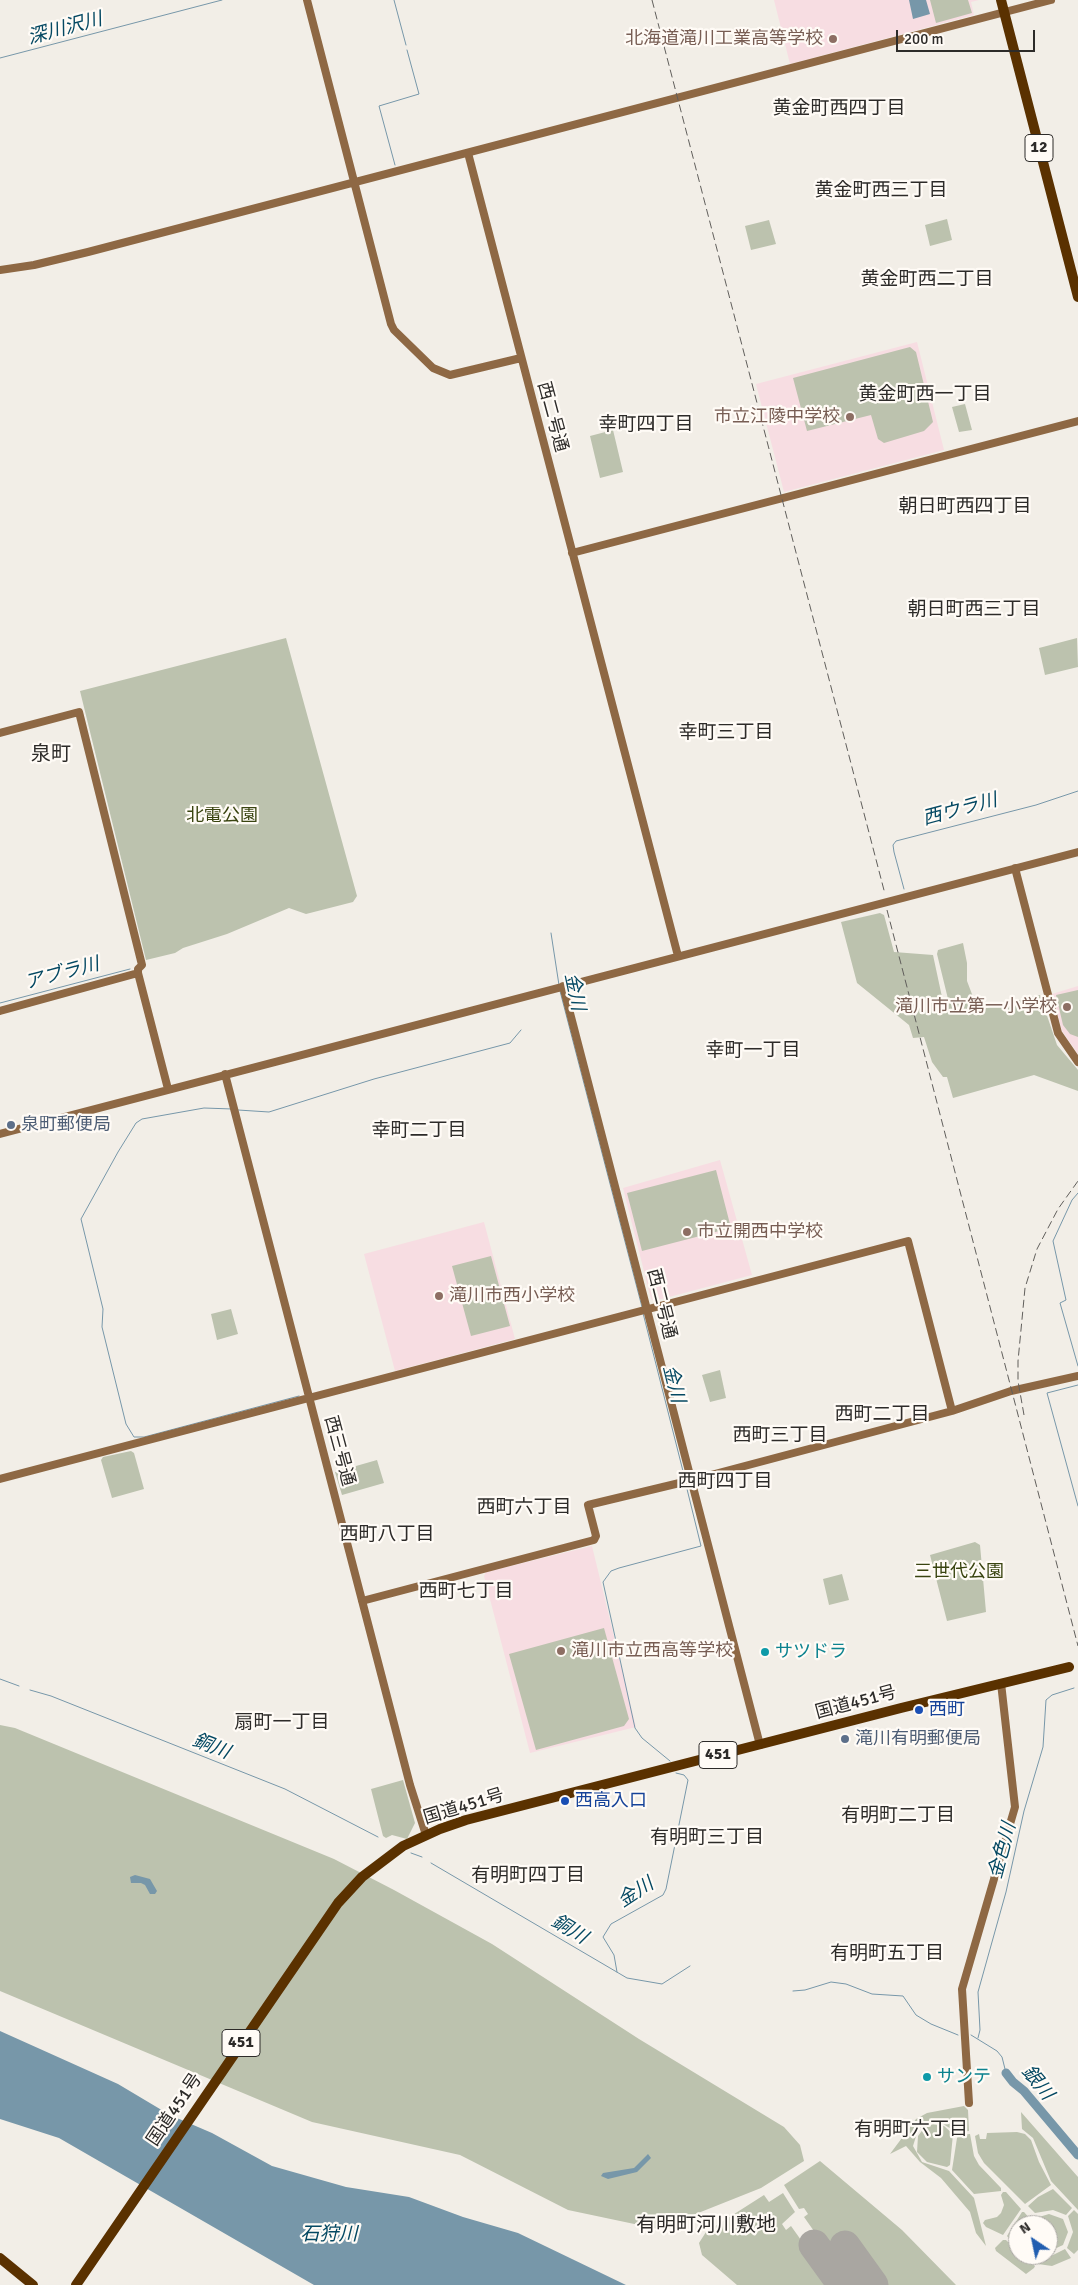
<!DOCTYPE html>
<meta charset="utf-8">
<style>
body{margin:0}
#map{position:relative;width:1078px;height:2285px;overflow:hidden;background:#f2eee7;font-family:Signika,sans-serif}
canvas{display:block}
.north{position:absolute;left:1008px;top:2215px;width:50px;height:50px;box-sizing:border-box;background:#fffbf6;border:1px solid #aba8a4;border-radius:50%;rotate:326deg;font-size:14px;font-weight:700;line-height:20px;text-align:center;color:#2d2b29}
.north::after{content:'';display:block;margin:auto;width:18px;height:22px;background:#215eb0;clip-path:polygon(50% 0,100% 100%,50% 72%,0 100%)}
.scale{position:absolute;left:896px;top:30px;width:139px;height:22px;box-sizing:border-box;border:2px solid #2d2b29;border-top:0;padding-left:6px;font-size:15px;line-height:18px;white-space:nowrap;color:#2d2b29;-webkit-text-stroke:4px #fffbf6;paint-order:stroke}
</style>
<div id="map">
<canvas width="1078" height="2285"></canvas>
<div class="north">N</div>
<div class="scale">200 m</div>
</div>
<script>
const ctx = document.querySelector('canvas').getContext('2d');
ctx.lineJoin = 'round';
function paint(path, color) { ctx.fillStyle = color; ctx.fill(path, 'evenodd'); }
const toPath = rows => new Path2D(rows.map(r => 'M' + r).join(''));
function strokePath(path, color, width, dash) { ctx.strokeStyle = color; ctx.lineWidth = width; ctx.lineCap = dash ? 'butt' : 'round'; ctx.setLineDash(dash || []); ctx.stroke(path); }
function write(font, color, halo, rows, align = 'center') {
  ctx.font = font + ' Signika,"Noto Sans JP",sans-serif'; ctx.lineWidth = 4.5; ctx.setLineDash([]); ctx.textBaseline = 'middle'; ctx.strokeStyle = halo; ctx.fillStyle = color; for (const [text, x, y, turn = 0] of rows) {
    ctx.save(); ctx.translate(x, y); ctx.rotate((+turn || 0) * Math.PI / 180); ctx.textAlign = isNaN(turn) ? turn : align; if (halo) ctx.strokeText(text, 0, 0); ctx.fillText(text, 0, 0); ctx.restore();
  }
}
const education = toPath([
 [774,0,979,0,971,2,974,15,790,64],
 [917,342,944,450,784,492,756,384],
 [1078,986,1078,1054,1062,1031,1052,994],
 [720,1160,752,1275,654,1301,651,1299,623,1188],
 [484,1222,515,1339,395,1371,364,1254],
 [592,1546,636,1727,530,1753,484,1576,486,1572]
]);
const green = toPath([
 [930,0,968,0,972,13,936,23],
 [947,219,952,240,930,246,925,225],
 [769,220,776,244,751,250,745,226],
 [910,347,916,352,933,422,924,431,884,443,878,439,871,415,807,431,793,378],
 [965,404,972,430,959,432,952,407],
 [613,430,623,472,600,478,590,436],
 [286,638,357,896,353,902,306,914,289,908,227,934,183,948,175,953,146,960,80,691],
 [1077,638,1078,667,1045,675,1039,648],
 [880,913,884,915,894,952,933,955,945,1011,949,1003,937,954,938,950,963,943,967,963,967,981,978,1010,1040,995,1057,1045,1078,1070,1078,1091,1034,1075,953,1098,947,1077,943,1077,932,1062,924,1037,913,1038,909,1025,857,983,841,922],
 [1078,990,1078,1037,1070,1034,1063,1025,1056,995],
 [716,1170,731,1228,642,1251,627,1193],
 [491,1256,510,1326,471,1336,452,1266],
 [231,1309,238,1334,217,1340,211,1314],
 [720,1370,726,1398,710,1402,702,1375],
 [131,1451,134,1453,144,1489,112,1498,101,1460,103,1457],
 [377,1460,384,1483,342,1495,335,1472],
 [975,1542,980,1545,986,1612,947,1621,930,1555],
 [842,1574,849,1600,829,1605,823,1579],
 [604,1628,629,1719,624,1726,536,1750,509,1654],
 [0,1725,15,1728,334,1859,394,1890,492,1944,639,2039,784,2127,800,2145,804,2161,761,2188,658,2229,568,2210,460,2155,312,2122,0,1991],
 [403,1780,415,1823,407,1839,392,1835,386,1838,383,1836,371,1789],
 [964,2106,968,2110,969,2131,956,2132,940,2122,927,2123,918,2130,913,2146,922,2162,949,2171,974,2198,986,2246,976,2233,970,2212,941,2178,920,2162,906,2146,890,2154,916,2119,927,2113],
 [1021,2112,1078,2177,1078,2210,1051,2181,1033,2138,1022,2129],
 [933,2124,944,2126,953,2134,950,2165,947,2167,927,2162,917,2152,918,2136,924,2128],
 [1017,2132,1025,2134,1031,2140,1039,2162,1051,2185,1025,2204,984,2163,978,2153,975,2136,979,2134,980,2139,986,2139,987,2133],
 [970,2134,974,2156,979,2165,1001,2188,1001,2191,974,2194,952,2170,957,2138,959,2135],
 [820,2161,902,2230,956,2285,852,2285,804,2217,808,2214,804,2208,799,2209,784,2185],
 [1053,2189,1072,2208,1066,2215,1053,2210,1035,2213,1028,2206,1038,2197],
 [1003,2192,1006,2192,1021,2209,1003,2235,986,2227,983,2223,985,2220,997,2217,1001,2213,1004,2205,1001,2195],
 [783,2193,795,2212,782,2224,786,2230,791,2226,833,2285,737,2285,702,2255,699,2243,706,2232,764,2195,769,2202],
 [1074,2210,1078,2214,1078,2250,1074,2254,1067,2248,1073,2232,1068,2216],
 [1022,2212,1024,2212,1031,2220,1028,2225,1018,2225,1018,2248,1007,2236],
 [1049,2214,1063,2219,1068,2232,1063,2245,1050,2251,1048,2251,1048,2235,1053,2234,1052,2230,1048,2230,1048,2225,1033,2225,1039,2217],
 [807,2236,815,2237,849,2285,835,2285,806,2244],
 [1003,2240,1006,2240,1018,2252,1018,2255,1021,2255,1035,2266,1034,2268,1026,2274,996,2251,995,2248],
 [1065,2249,1071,2258,1052,2266,1038,2264,1027,2257,1029,2255,1051,2256]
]);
const water = toPath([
 [909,0,926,0,930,14,913,19],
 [135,1875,150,1879,157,1891,155,1894,150,1894,145,1885,141,1883,131,1883,130,1877],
 [0,2031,118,2084,170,2115,212,2133,272,2166,346,2187,409,2197,463,2217,518,2233,626,2285,314,2285,59,2138,0,2119],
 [648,2154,651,2158,637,2172,608,2179,601,2176,603,2173,634,2168]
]);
const stream = toPath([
 [394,0,406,45],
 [0,58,222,0],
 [395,165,379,106,419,94,407,50],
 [904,889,894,852,893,845,896,841,1036,805,1078,791],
 [551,933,559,985],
 [560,991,642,1307],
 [0,1003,130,969],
 [232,1109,204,1108,142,1119,136,1123,118,1152,81,1219,103,1309,102,1327,126,1424,134,1437,144,1437,299,1396],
 [238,1110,269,1112,374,1079,510,1043,521,1030],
 [1078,1193,1072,1200,1053,1241,1066,1300,1060,1303,1078,1366],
 [643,1313,685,1479],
 [1078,1385,1047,1393,1078,1506],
 [0,1679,19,1686],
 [30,1690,51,1696,285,1789,378,1837],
 [670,1761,642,1738,635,1728,603,1582,611,1571,619,1568,701,1546,686,1485],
 [411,1853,422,1857],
 [431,1863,627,1978,662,1984,690,1966],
 [617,1972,614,1955,603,1937,611,1924,663,1895,666,1889,688,1780,684,1775,676,1773],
 [793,1991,805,1990,831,1982,846,1984,872,1994,903,1996,916,2015,931,2024,958,2035],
 [971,2035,997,2051,1002,2057,1006,2073],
 [978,2038,980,2030,978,1992,1006,1892,1024,1811,1043,1747,1046,1700,1052,1695,1074,1688]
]);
const river = toPath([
 [1006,2073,1013,2082,1024,2091,1078,2155]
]);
const runway = toPath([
 [814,2245,843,2285],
 [845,2246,873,2285]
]);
const secondary = toPath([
 [307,0,391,324,394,330,433,368,450,375,521,358],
 [468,153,678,956],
 [0,270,34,265,88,252,1051,0],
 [572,553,1078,421],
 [0,733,79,712,142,965,138,969,138,973,168,1089],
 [1015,868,1058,1033,1078,1062],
 [563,986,760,1745],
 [0,1011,138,973],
 [225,1074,410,1785,426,1835],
 [0,1134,1078,852],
 [0,1479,908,1241,952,1411],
 [362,1601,594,1540,596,1536,588,1505,692,1480,952,1411,1011,1391,1078,1376],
 [969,2103,962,1989,1015,1807,1001,1683]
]);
const highway = toPath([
 [1001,0,1078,297],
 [0,2258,33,2285],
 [76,2285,338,1903,362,1877,403,1846,440,1829,466,1820,901,1708,1069,1667]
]);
const rail = toPath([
 [652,0,885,894],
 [887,910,1078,1646],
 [1024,1415,1018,1381,1018,1361,1025,1288,1037,1249,1058,1209,1078,1181]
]);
const markers = [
 [833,39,5,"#8d6e63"],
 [850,417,5,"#8d6e63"],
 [1067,1007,5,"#8d6e63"],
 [11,1125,5,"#5c6f8a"],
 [687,1232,5,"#8d6e63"],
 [439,1296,5,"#8d6e63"],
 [561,1651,5,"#8d6e63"],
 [765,1652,5,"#0f9aa8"],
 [919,1710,5,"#1a4fb4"],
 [845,1739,5,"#5c6f8a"],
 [565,1801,5,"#1a4fb4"],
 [927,2077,5,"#0f9aa8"]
];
const shields = [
 [1039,148,28],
 [718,1755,38],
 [241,2043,38]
];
const shieldNames = [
 ["12",1039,148],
 ["451",718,1755],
 ["451",241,2043]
];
const educationNames = [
 ["北海道滝川工業高等学校",823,39],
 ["市立江陵中学校",840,417],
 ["滝川市立第一小学校",1057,1007],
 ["市立開西中学校",697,1232,"left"],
 ["滝川市西小学校",449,1296,"left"],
 ["滝川市立西高等学校",571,1651,"left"]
];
const streetNames = [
 ["西二号通",552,417,75],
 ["西二号通",661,1304,76],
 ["西三号通",339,1451,75],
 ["国道451号",856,1703,-15],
 ["国道451号",464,1807,-17],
 ["国道451号",175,2110,-56]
];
const parkNames = [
 ["北電公園",222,816],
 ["三世代公園",959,1572]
];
const serviceNames = [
 ["泉町郵便局",21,1125],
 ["滝川有明郵便局",855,1739]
];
const cultureNames = [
 ["サツドラ",775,1652],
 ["サンテ",937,2077]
];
const transitNames = [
 ["西町",929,1710],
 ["西高入口",575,1801]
];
const waterNames = [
 ["深川沢川",65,29,-15],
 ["西ウラ川",960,810,-15],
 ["アブラ川",62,974,-15],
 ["金川",574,992,78],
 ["金川",673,1384,76],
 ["銅川",211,1747,21],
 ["金色川",1003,1851,-75],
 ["金川",636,1893,-33],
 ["銅川",569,1930,31],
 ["銀川",1037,2083,51],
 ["石狩川",329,2235]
];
const neighbourhoodNames = [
 ["黄金町西四丁目",839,109],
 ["黄金町西三丁目",881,191],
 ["黄金町西二丁目",927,280],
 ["黄金町西一丁目",925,395],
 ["幸町四丁目",646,425],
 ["朝日町西四丁目",965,507],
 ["朝日町西三丁目",974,610],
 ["幸町三丁目",726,733],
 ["幸町一丁目",753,1051],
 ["幸町二丁目",419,1131],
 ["西町二丁目",882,1415],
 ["西町三丁目",780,1436],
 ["西町四丁目",725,1482],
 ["西町六丁目",524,1508],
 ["西町八丁目",387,1535],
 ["西町七丁目",466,1592],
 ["扇町一丁目",282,1723],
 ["有明町二丁目",898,1816],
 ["有明町三丁目",707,1838],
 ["有明町四丁目",528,1876],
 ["有明町五丁目",887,1954],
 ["有明町六丁目",911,2130]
];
const quarterNames = [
 ["泉町",51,755],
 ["有明町河川敷地",706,2226]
];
paint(education, '#f7dde2');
paint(green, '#bcc2ae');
paint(water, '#7797a9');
strokePath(stream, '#7797a9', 1);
strokePath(river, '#7797a9', 9);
strokePath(runway, '#a9a6a1', 31);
strokePath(secondary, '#8e6844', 8);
strokePath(highway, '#5a3100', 10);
strokePath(rail, '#605e5b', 1, [8, 4]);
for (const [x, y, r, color] of markers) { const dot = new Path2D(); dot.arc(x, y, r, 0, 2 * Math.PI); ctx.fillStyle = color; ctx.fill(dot); strokePath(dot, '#fffbf6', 2); }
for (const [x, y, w] of shields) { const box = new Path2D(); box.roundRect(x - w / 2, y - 13.5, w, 27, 4); ctx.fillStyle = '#fffbf6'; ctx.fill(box); strokePath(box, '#2d2b29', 1); }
write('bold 16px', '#2d2b29', null, shieldNames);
write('18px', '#785e54', '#fffbf6', educationNames, 'right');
write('18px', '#2d2b29', '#fffbf6', streetNames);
write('18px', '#394410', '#fffbf6', parkNames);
write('18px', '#4e5e75', '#fffbf6', serviceNames, 'left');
write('18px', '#0d838f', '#fffbf6', cultureNames, 'left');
write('18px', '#164399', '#fffbf6', transitNames, 'left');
write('italic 19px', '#044862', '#fffbf6', waterNames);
write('19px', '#2d2b29', '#fffbf6', neighbourhoodNames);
write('20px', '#2d2b29', '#fffbf6', quarterNames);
</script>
